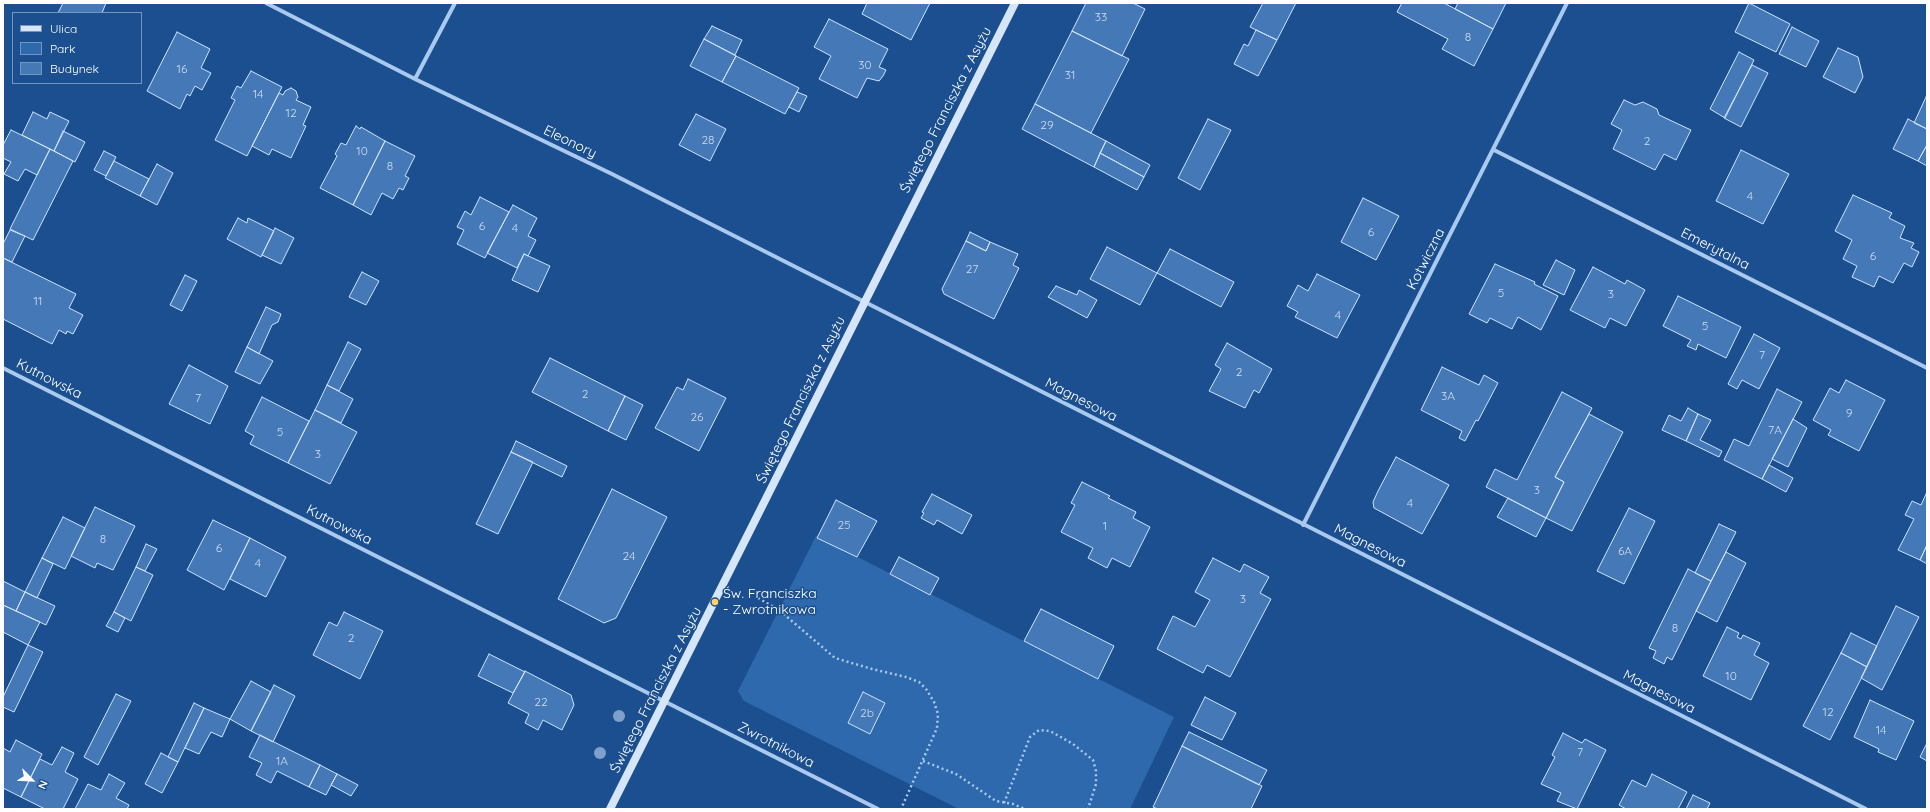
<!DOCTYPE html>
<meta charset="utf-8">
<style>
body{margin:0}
#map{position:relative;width:1930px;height:812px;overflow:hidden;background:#1b4f8f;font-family:Quicksand,sans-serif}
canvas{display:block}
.frame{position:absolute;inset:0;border:4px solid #fff;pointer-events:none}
.legend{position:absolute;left:12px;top:12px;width:130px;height:72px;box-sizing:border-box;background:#1b4f8f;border:1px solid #7695bc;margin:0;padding:5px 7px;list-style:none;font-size:12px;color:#fff}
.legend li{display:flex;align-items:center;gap:8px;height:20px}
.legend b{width:20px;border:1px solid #7695bc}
.north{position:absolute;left:12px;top:760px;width:40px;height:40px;-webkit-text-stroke:3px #1b4f8f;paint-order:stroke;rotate:114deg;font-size:11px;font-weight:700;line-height:16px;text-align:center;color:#fff}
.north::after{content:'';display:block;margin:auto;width:14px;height:18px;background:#fff;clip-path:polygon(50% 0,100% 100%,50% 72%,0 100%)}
</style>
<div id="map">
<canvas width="1930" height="812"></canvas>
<div class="frame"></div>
<ul class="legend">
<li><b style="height:5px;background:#d6e6fa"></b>Ulica</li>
<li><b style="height:11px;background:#2e69ad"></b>Park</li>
<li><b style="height:11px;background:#4478b7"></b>Budynek</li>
</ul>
<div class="north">N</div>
</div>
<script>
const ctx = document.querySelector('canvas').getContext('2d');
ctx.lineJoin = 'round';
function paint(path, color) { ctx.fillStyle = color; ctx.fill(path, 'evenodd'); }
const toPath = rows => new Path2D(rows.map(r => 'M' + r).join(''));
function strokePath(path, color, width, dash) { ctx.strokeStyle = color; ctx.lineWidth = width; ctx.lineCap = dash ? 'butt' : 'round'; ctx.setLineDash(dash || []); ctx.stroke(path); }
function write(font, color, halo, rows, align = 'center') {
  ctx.font = font + ' Quicksand,sans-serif'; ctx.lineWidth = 3; ctx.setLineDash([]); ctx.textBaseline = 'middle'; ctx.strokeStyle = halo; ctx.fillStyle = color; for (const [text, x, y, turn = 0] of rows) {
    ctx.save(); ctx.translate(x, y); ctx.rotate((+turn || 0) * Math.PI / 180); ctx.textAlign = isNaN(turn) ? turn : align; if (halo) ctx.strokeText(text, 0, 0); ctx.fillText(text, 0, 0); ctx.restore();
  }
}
const green = toPath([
 [816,536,1174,717,1130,809,959,809,744,701,738,691]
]);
const building = toPath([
 [63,3,106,3,102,13,58,13,63,3],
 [867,3,930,3,911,40,862,14,867,3],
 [1086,3,1133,3,1145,9,1122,56,1072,31,1086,3],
 [1263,3,1296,3,1277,40,1250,27,1263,3],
 [1402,3,1444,3,1493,29,1474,66,1442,49,1448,39,1397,12,1402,3],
 [1458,3,1506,3,1493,29,1455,9,1458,3],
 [1749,3,1790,24,1776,52,1735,32,1749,3],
 [829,19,888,49,879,67,886,70,883,76,879,81,867,78,857,98,819,79,831,56,814,47,829,19],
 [712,26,742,40,735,55,704,39,712,26],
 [1792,27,1819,41,1806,67,1779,54,1792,27],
 [1256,30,1277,40,1258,76,1234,64,1244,44,1248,46,1256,30],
 [1072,31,1129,59,1091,133,1035,104,1072,31],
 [177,32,210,49,201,68,211,73,202,90,195,86,190,96,187,94,180,109,147,91,177,32],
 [704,39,736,56,722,82,690,66,704,39],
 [1838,48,1858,57,1863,77,1855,93,1823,77,1838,48],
 [1739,52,1754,60,1725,118,1710,109,1739,52],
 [736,56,799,88,785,114,722,82,736,56],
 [1752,65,1768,73,1741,127,1724,118,1752,65],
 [251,71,282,87,247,156,215,140,235,100,231,98,237,86,241,88,251,71],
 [291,88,296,91,298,97,296,100,311,107,303,125,306,126,291,158,272,149,269,155,252,146,279,93,283,95,285,91,291,88],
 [797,92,807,96,799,112,789,107,797,92],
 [1926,97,1927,98,1927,129,1914,123,1926,97],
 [1624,100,1635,105,1643,102,1657,109,1659,115,1691,130,1676,160,1664,154,1655,170,1613,149,1622,130,1611,124,1624,100],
 [1035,104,1106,141,1094,167,1022,129,1035,104],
 [33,112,47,119,50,112,69,121,54,151,22,135,33,112],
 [696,114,726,129,710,161,679,145,696,114],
 [1208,119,1231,130,1200,190,1178,178,1208,119],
 [1908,119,1927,129,1927,145,1918,161,1893,149,1908,119],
 [356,126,360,129,361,127,385,141,353,205,320,188,337,156,335,154,341,143,346,145,356,126],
 [11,130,50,149,37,175,25,169,18,181,4,174,11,162,3,158,3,145,11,130],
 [63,131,85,142,75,162,54,151,63,131],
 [385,141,415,156,405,176,409,178,403,190,399,188,393,199,382,193,371,215,353,205,385,141],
 [1106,141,1150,165,1144,177,1100,153,1106,141],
 [1927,145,1927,166,1918,161,1927,145],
 [50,149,73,161,33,240,10,229,50,149],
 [1741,150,1789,174,1763,224,1716,201,1741,150],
 [104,151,116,157,106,176,94,170,104,151],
 [1100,153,1144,177,1137,190,1094,167,1100,153],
 [114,161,149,179,140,196,105,178,114,161],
 [157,164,173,173,157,205,140,196,157,164],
 [1853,195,1892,213,1889,218,1905,226,1900,238,1914,243,1911,248,1919,252,1912,267,1904,263,1893,283,1879,276,1874,287,1852,277,1857,266,1843,259,1852,240,1835,231,1853,195],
 [480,197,509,212,485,258,457,244,464,230,457,227,465,211,471,215,480,197],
 [1363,198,1399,216,1376,260,1341,242,1363,198],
 [513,205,537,218,528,236,536,240,528,256,524,254,517,268,487,253,513,205],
 [238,218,247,223,248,218,274,231,261,257,227,239,238,218],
 [275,228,294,238,281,264,262,255,275,228],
 [10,230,25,236,12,262,3,258,3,244,10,230],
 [970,232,990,242,986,251,966,241,970,232],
 [966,241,986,251,990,242,1018,254,1013,265,1019,268,994,319,944,294,942,289,966,241],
 [1107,247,1157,273,1140,305,1090,279,1107,247],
 [1170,249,1234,282,1221,307,1157,273,1170,249],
 [524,254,550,266,538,292,512,280,524,254],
 [3,258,76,294,69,308,83,315,73,334,67,331,66,334,59,330,52,344,3,319,3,258],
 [1556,260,1575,270,1564,295,1543,285,1556,260],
 [1495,264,1535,282,1534,284,1558,296,1541,330,1518,317,1512,329,1490,318,1487,323,1469,314,1495,264],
 [1593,267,1625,284,1627,280,1645,290,1626,326,1610,318,1605,328,1570,310,1593,267],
 [362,272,379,281,366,305,349,297,362,272],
 [1317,274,1360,295,1337,338,1295,317,1298,312,1287,306,1298,285,1308,291,1317,274],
 [185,275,197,281,182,311,170,305,185,275],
 [1056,286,1077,295,1079,290,1097,300,1087,318,1048,297,1056,286],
 [1678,296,1741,327,1726,358,1698,344,1696,350,1687,346,1691,340,1663,326,1678,296],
 [266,307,281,314,278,322,272,325,259,354,247,347,266,307],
 [1754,334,1780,348,1759,389,1742,380,1737,389,1728,384,1754,334],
 [348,342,361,349,339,391,327,385,348,342],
 [1227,343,1272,369,1259,393,1254,390,1245,408,1209,391,1221,369,1215,365,1227,343],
 [247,347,273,361,260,384,235,372,247,347],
 [550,358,625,396,608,431,532,392,550,358],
 [189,365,228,386,210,424,169,404,189,365],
 [1442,367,1479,385,1484,375,1498,383,1478,421,1476,420,1465,441,1459,438,1462,431,1421,410,1442,367],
 [688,379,726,398,699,451,655,428,677,387,683,390,688,379],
 [1846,380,1885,400,1859,451,1828,435,1831,430,1813,420,1830,388,1839,393,1846,380],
 [327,385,353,399,341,423,315,410,327,385],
 [1777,389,1802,402,1762,479,1724,460,1734,439,1749,446,1777,389],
 [1562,392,1592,408,1555,477,1564,482,1546,518,1486,487,1495,469,1517,480,1562,392],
 [625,396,643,405,626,440,608,431,625,396],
 [262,397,309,421,288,463,250,444,254,436,245,431,262,397],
 [1688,408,1698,414,1686,441,1662,430,1669,415,1681,421,1688,408],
 [315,410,357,432,330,484,288,463,315,410],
 [1589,414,1623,432,1572,531,1546,518,1564,482,1555,477,1589,414],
 [1698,414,1711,420,1700,440,1722,451,1719,457,1686,441,1698,414],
 [1793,419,1807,428,1788,467,1772,459,1793,419],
 [516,441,567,466,562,477,511,452,516,441],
 [511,452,533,462,498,534,476,524,511,452],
 [1396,457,1449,485,1422,534,1374,508,1373,502,1378,491,1396,457],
 [1769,465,1793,478,1786,492,1762,479,1769,465],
 [1082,482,1110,496,1108,498,1136,512,1133,518,1150,527,1130,567,1112,558,1107,568,1088,558,1093,548,1061,532,1075,505,1071,503,1082,482],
 [612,489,667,517,616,618,604,623,558,599,612,489],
 [1927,492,1927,545,1920,560,1898,550,1914,519,1905,515,1912,501,1921,505,1927,492],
 [932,494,972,515,962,534,937,520,934,525,921,518,924,513,922,512,932,494],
 [1508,498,1546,518,1536,537,1497,517,1508,498],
 [836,500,877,521,857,557,817,538,836,500],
 [95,507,135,526,113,570,97,563,95,568,71,556,95,507],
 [1629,508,1655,521,1624,584,1597,571,1629,508],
 [63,517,85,528,65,569,42,558,63,517],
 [213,520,250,538,224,590,187,570,213,520],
 [1719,524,1736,532,1711,581,1695,573,1719,524],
 [250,538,286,557,266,597,230,579,250,538],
 [146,544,157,549,145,571,136,567,146,544],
 [1927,545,1927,564,1920,560,1927,545],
 [1726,552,1746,563,1717,622,1696,611,1726,552],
 [899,557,939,578,930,595,890,574,899,557],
 [42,558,53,564,37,598,25,592,42,558],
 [1213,558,1240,572,1244,564,1269,577,1260,593,1271,599,1230,677,1207,665,1203,673,1157,649,1173,616,1195,627,1210,600,1195,592,1213,558],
 [136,567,153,575,131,621,114,612,136,567],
 [1688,569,1711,581,1672,660,1667,657,1664,664,1653,658,1656,651,1649,648,1688,569],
 [3,581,25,592,16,611,3,605,3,581],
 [25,592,55,606,46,625,16,611,25,592],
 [3,605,40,622,28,645,3,632,3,605],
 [1896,606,1919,617,1882,690,1861,678,1896,606],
 [1041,609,1114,646,1098,679,1024,641,1041,609],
 [114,612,125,618,118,632,106,626,114,612],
 [344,612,383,631,360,679,313,655,329,622,337,626,344,612],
 [1727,627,1739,633,1737,637,1741,639,1743,635,1760,643,1754,655,1769,663,1751,700,1703,676,1727,627],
 [1851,633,1877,646,1867,667,1841,653,1851,633],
 [28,645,43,652,14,712,3,707,3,697,28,645],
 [1841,653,1867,667,1830,740,1803,726,1841,653],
 [489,654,525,672,513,693,478,676,489,654],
 [525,671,571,695,574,705,562,730,543,720,538,730,525,723,529,714,508,703,525,671],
 [251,681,271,692,251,731,230,719,251,681],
 [274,685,295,696,273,742,251,731,274,685],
 [863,692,885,703,870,734,848,723,863,692],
 [116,694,131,701,98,765,84,757,116,694],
 [1205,697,1236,713,1222,740,1191,725,1205,697],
 [1870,700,1914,721,1896,760,1878,752,1879,749,1854,737,1870,700],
 [194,703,204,708,178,762,168,757,194,703],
 [204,708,230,719,222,737,211,732,199,754,185,748,204,708],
 [1189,732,1267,770,1259,785,1182,746,1189,732],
 [1563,733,1582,743,1585,739,1606,750,1577,809,1557,801,1561,793,1541,784,1555,757,1552,755,1563,733],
 [260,735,320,765,309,787,277,771,271,783,256,775,262,763,249,757,260,735],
 [16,740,42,754,21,797,3,788,3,748,10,752,16,740],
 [1927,743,1927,761,1920,757,1927,743],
 [1182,746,1262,786,1251,809,1158,809,1153,807,1182,746],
 [62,747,74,753,65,772,78,779,63,809,45,809,21,797,40,759,52,765,62,747],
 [161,753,178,762,162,793,145,784,161,753],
 [320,765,337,774,326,795,309,787,320,765],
 [109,774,125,783,116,798,129,805,127,809,75,809,88,784,101,790,109,774],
 [337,774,358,785,351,796,331,785,337,774],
 [1652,774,1687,792,1678,809,1626,809,1619,805,1632,780,1646,787,1652,774],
 [1693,795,1710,803,1707,809,1686,809,1693,795]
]);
const path = toPath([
 [758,598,779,610,835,658,872,669,906,677,919,682,926,689,934,702,938,714,937,728,901,809],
 [923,761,956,774,996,801,1013,804,1025,809],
 [1004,803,1030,737,1039,730,1050,731,1073,744,1093,760,1096,771,1096,784,1088,809]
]);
const street = toPath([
 [266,3,415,79,612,174,1866,809],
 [415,79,455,3],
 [1494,150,1927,368],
 [3,368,878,809],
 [1303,525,1567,3]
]);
const secondary = toPath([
 [610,809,1015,3]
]);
const trees = [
 [619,716],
 [600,753]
];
const markers = [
 [715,602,4,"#ffd166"]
];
const numberNames = [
 ["33",1101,17],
 ["8",1468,37],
 ["30",865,65],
 ["16",182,69],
 ["31",1070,75],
 ["14",258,94],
 ["12",291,113],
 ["29",1047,125],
 ["28",708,140],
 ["2",1647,141],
 ["10",362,151],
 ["8",390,166],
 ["4",1750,196],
 ["6",482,226],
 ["4",515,228],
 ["6",1371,232],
 ["6",1873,256],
 ["27",972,269],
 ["5",1501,293],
 ["3",1611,294],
 ["11",38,301],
 ["4",1338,315],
 ["5",1705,326],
 ["7",1762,355],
 ["2",1239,372],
 ["2",585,394],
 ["3A",1448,396],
 ["7",198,398],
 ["9",1849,413],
 ["26",697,417],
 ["7A",1775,430],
 ["5",280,432],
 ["3",318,454],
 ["3",1537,490],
 ["4",1410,503],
 ["25",844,525],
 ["1",1105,526],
 ["8",103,539],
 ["6",219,548],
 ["6A",1625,551],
 ["24",629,556],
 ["4",258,563],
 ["3",1243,599],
 ["8",1675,628],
 ["2",351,638],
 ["10",1731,676],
 ["22",541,702],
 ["12",1828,712],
 ["2b",867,713],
 ["14",1881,730],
 ["7",1580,752],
 ["1A",282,761]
];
const streetNames = [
 ["Świętego Franciszka z Asyżu",946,110,-63],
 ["Eleonory",570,142,26],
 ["Emerytalna",1715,249,27],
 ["Kotwiczna",1426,259,-63],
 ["Kutnowska",49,379,27],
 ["Świętego Franciszka z Asyżu",801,400,-64],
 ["Magnesowa",1081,400,27],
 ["Kutnowska",339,525,27],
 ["Magnesowa",1370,546,27],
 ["Świętego Franciszka z Asyżu",656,690,-63],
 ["Magnesowa",1659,692,27],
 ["Zwrotnikowa",776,745,27]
];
const poiNames = [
 ["Św. Franciszka",723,594],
 ["- Zwrotnikowa",723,610]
];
paint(green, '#2e69ad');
paint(building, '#4478b7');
strokePath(building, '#cfe3fa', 1);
strokePath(path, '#a9c9ee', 2.5, [2, 3]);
strokePath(street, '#a9c9ee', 4);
strokePath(secondary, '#d6e6fa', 8);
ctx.fillStyle = '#7ea0ca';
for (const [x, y] of trees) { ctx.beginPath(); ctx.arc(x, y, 6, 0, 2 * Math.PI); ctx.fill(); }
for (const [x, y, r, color] of markers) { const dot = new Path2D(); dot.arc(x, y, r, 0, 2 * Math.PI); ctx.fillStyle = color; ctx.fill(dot); strokePath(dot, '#1b4f8f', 1.5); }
write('12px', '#d0dded', null, numberNames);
write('14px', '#fff', '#1b4f8f', streetNames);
write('14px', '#fff', '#1b4f8f', poiNames, 'left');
</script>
